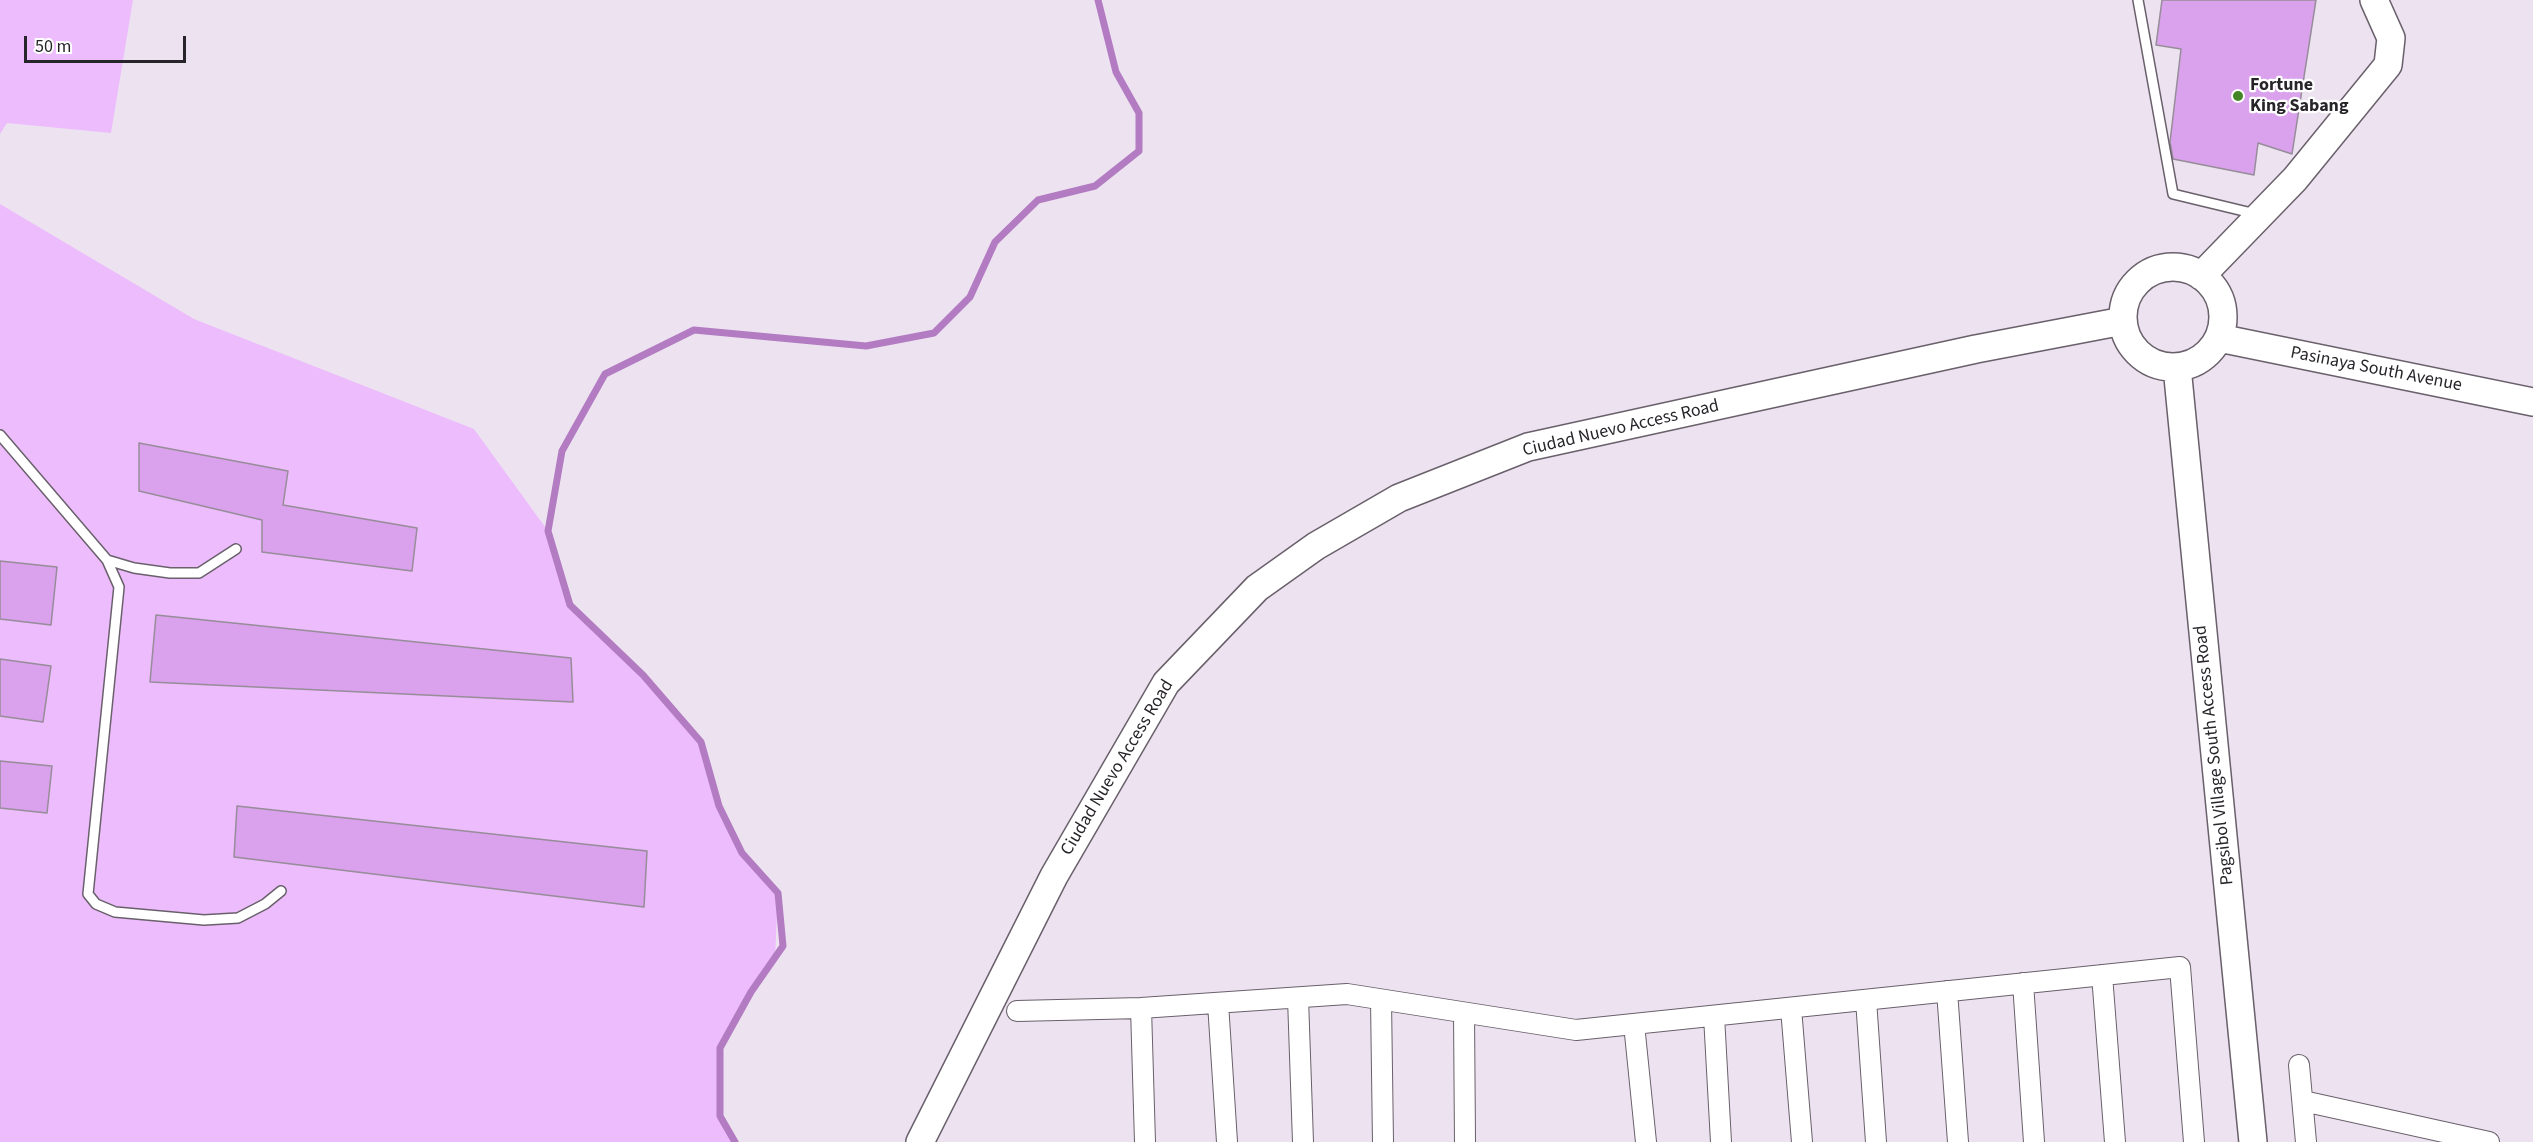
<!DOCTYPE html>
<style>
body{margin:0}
#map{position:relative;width:2533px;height:1142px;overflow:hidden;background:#ede3f0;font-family:"Source Sans 3",sans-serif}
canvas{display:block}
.scale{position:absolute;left:24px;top:36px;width:162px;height:27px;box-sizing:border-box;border:3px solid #28252a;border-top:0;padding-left:8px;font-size:18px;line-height:21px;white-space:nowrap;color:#28252a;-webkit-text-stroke:4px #fff;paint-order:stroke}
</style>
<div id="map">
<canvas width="2533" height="1142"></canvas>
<div class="scale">50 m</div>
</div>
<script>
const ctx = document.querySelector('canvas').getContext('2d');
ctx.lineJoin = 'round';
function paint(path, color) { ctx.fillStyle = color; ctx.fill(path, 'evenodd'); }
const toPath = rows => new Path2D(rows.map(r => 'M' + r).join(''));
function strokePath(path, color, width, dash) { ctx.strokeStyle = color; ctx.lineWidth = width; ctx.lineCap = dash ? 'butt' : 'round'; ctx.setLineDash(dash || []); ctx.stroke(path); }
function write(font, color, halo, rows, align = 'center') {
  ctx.font = font + ' "Source Sans 3",sans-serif'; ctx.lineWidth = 4.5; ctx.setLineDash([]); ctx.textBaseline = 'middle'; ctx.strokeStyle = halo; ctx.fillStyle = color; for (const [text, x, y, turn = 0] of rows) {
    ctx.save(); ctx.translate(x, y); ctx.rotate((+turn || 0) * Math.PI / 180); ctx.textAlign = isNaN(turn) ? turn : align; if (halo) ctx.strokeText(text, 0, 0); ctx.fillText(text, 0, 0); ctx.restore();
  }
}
const green = toPath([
 [0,0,133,0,111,133,7,123,0,134],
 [0,204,194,319,474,429,548,531,570,605,641,673,702,747,721,809,742,853,778,893,775,958,720,1048,720,1116,735,1142,0,1142]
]);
const stream = toPath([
 [735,1142,720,1116,720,1048,751,992,783,946,778,893,742,853,719,806,701,742,643,675,570,605,548,531,562,451,605,374,694,330,866,346,934,333,970,297,995,242,1038,200,1095,186,1139,151,1139,113,1116,72,1098,0]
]);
const building = toPath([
 [2162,0,2316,0,2292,154,2258,143,2254,175,2173,159,2170,142,2181,49,2156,45,2162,0],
 [139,443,288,471,283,505,417,528,412,571,262,552,262,520,139,491,139,443],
 [0,561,57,567,51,625,0,619,0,561],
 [156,615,571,658,573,702,150,682,156,615],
 [0,659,51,666,43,722,0,716,0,659],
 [0,761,52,766,47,813,0,808,0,761],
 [237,806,647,851,644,907,234,857,237,806]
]);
const lane = toPath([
 [2138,0,2173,194,2256,214],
 [0,435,107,560,119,587,88,894,96,904,115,912,204,920,238,918,265,904,281,891],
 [107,560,134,568,170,573,199,573,236,549]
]);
const street = toPath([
 [2102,975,2115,1142],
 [2023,983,2034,1142],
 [1947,991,1958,1142],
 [1298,998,1303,1142],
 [1381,1000,1383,1142],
 [1866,1000,1876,1142],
 [1218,1003,1227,1142],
 [1791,1008,1802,1142],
 [1017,1011,1141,1008],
 [1464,1013,1465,1142],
 [1714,1016,1721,1142],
 [1634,1024,1646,1142],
 [2299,1065,2306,1142],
 [2303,1101,2489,1142],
 [1145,1142,1141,1008,1347,994,1576,1030,2180,967,2194,1142]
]);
const secondary = toPath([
 '2123 317a50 50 0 1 1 100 0a50 50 0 1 1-100 0Z',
 [2201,276,2295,179,2388,65,2391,38,2374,0],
 [2219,338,2533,402],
 [2177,367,2253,1142],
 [920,1142,1054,876,1166,683,1257,588,1316,546,1399,498,1528,447,1976,349,2123,321]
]);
const markers = [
 [2238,96,6,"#438527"]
];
const poiNames = [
 ["Fortune",2250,86],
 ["King Sabang",2250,107]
];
const streetNames = [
 ["Pasinaya South Avenue",2376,370,11],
 ["Ciudad Nuevo Access Road",1621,429,-13],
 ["Pagsibol Village South Access Road",2215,755,-96],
 ["Ciudad Nuevo Access Road",1118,768,-59]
];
paint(green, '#edbcfc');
strokePath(stream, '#b27bc2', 7);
paint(building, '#daa1ec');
strokePath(building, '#968d99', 1.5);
strokePath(lane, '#69606b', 12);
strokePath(street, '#69606b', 22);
strokePath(secondary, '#69606b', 30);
strokePath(lane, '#fff', 9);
strokePath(street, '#fff', 20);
strokePath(secondary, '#fff', 27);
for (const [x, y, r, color] of markers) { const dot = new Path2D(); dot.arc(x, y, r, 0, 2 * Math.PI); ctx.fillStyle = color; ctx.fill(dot); strokePath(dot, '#fff', 2); }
write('bold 18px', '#28252a', '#fff', poiNames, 'left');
write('18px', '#28252a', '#fff', streetNames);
</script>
